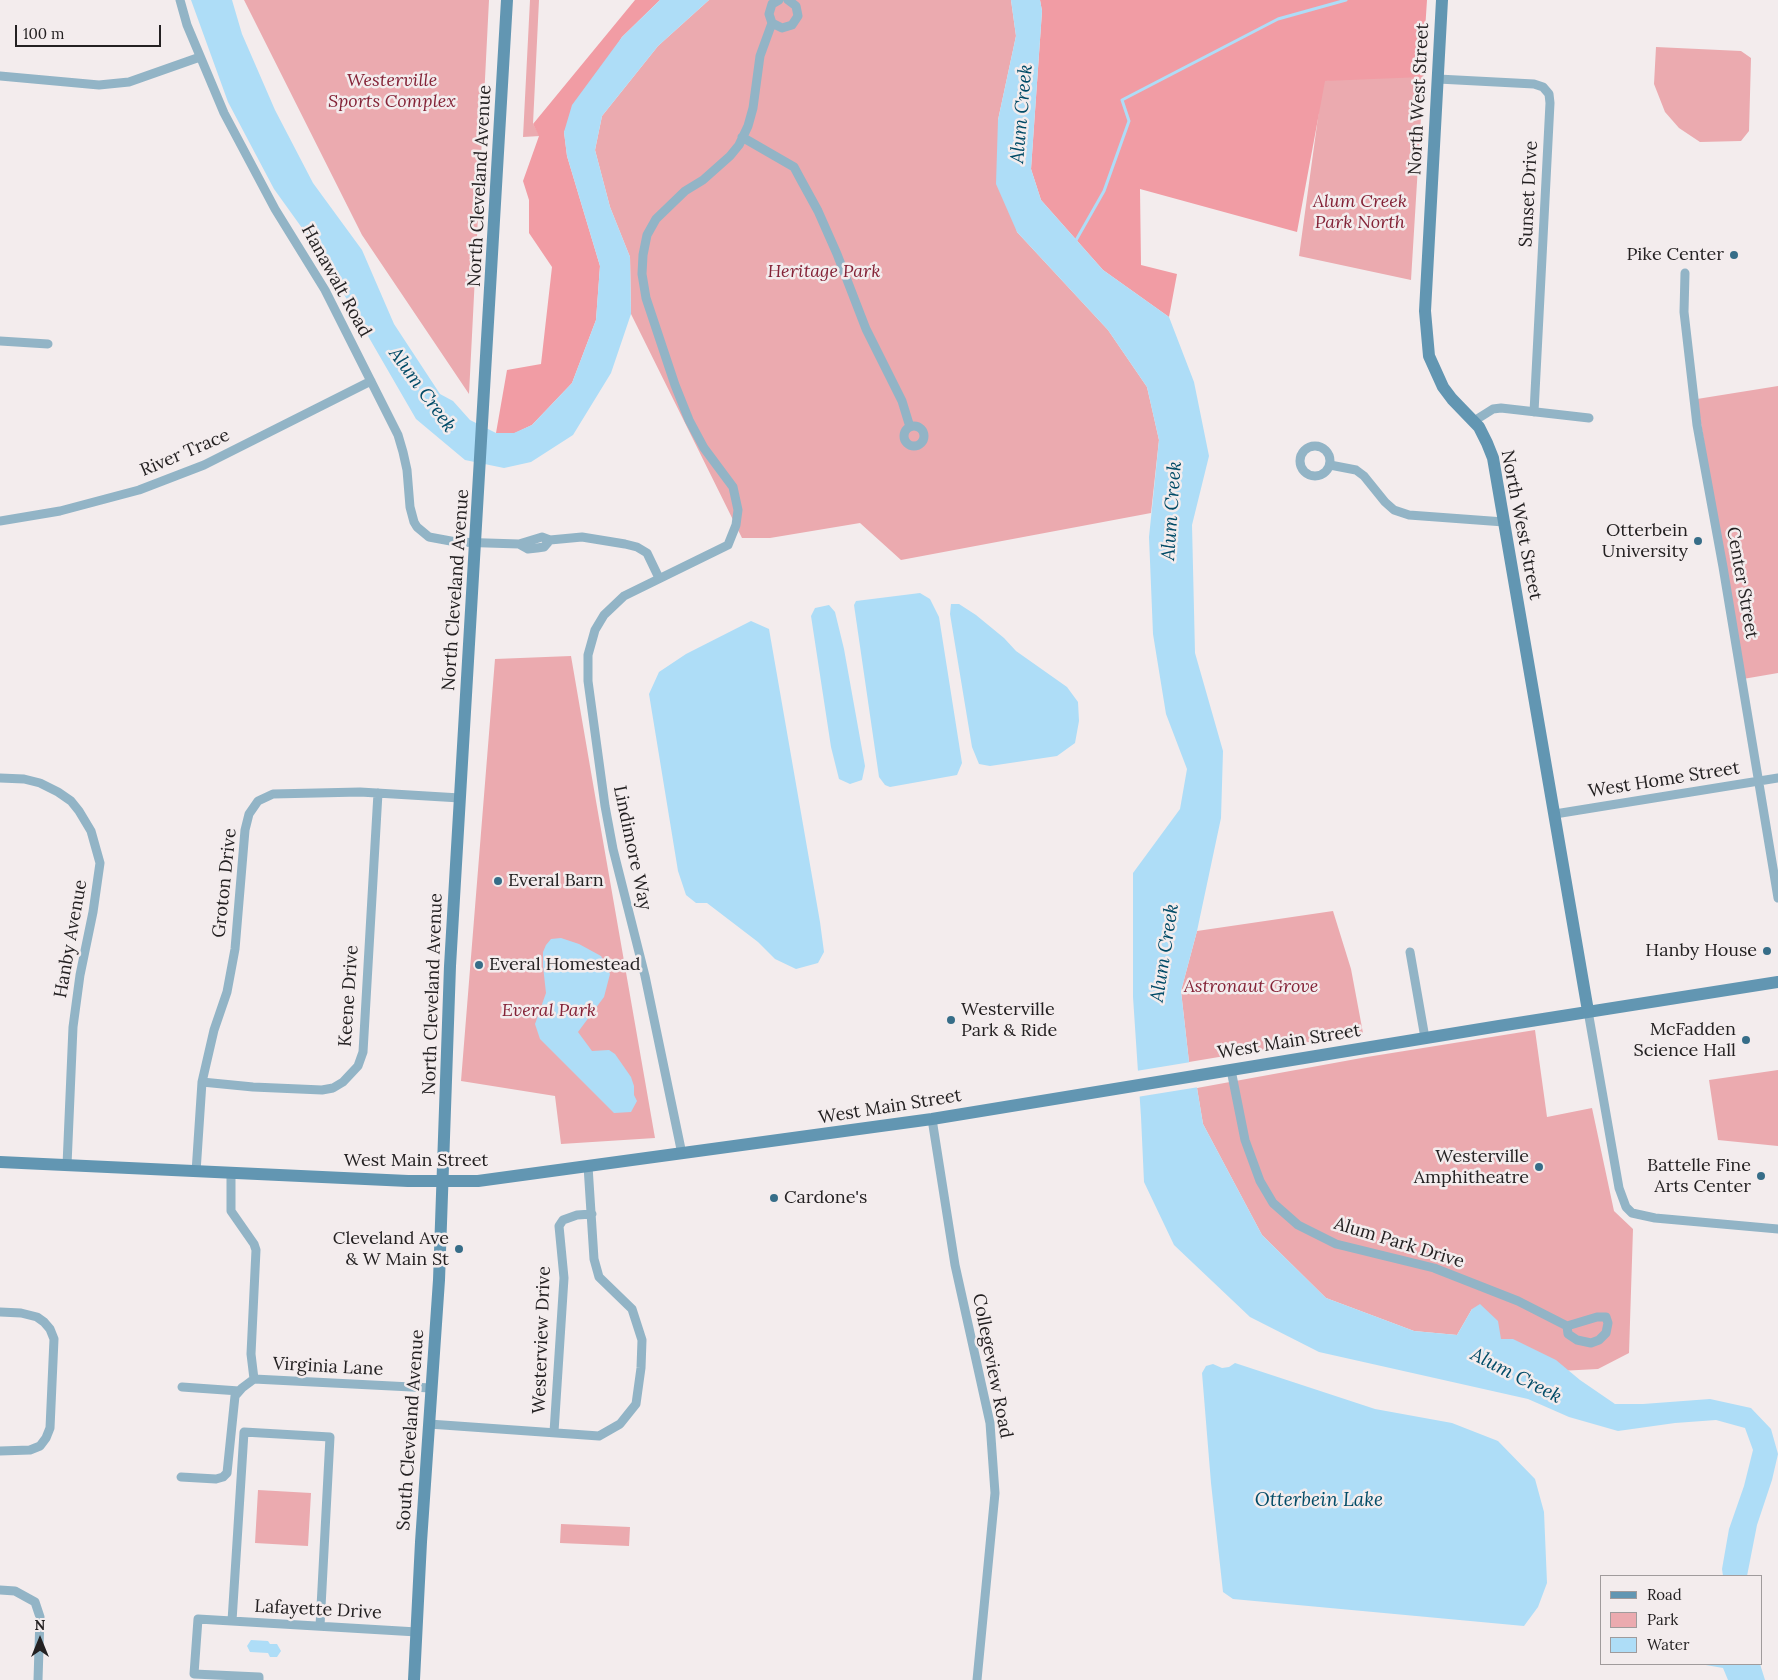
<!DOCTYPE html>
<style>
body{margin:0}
#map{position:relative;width:1778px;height:1680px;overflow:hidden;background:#f3eced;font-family:Lora,serif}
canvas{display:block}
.legend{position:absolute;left:1600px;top:1575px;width:162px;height:90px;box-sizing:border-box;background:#f3eced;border:1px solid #a09b9c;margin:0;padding:6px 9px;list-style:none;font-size:15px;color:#242122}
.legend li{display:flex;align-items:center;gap:10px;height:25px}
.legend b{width:25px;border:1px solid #a09b9c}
.north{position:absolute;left:15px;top:1615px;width:50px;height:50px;-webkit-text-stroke:4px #f3eced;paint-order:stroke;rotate:0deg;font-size:14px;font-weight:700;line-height:20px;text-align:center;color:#242122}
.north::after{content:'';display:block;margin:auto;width:18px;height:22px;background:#242122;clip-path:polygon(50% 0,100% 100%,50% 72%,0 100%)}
.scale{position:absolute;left:15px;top:25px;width:146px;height:22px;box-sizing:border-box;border:2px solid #242122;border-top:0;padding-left:6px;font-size:15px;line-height:18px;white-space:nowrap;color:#242122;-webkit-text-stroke:4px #f3eced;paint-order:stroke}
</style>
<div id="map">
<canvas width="1778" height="1680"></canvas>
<ul class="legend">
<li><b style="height:6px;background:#6296b2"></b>Road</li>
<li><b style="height:14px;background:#ebaaaf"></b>Park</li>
<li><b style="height:14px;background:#aeddf7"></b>Water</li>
</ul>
<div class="north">N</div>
<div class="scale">100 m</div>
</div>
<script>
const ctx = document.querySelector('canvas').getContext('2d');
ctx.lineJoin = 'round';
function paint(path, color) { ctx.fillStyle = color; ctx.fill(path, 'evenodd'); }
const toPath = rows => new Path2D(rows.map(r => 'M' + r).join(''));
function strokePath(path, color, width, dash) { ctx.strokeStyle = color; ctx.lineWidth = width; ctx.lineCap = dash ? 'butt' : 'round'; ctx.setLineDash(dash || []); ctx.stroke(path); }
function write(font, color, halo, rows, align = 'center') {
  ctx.font = font + ' Lora,serif'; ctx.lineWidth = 5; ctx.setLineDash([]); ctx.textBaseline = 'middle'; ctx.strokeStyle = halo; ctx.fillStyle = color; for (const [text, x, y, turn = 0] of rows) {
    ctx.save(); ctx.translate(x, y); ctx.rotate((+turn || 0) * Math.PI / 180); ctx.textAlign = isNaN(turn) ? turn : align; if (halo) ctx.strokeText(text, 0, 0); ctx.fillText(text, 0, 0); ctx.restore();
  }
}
const green = toPath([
 [244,0,489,0,469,394,362,235],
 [530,0,539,0,533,124,540,136,523,137],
 [709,0,1011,0,1016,36,998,120,1017,232,1108,330,1147,387,1159,440,1151,513,901,560,860,523,770,538,742,538,631,314,630,257,610,207,595,150,602,116,658,46],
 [1656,47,1741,51,1751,58,1749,131,1741,141,1700,142,1679,128,1665,112,1654,84],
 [1424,68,1411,280,1299,256,1323,81],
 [1778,386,1778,673,1743,679,1697,399],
 [571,656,596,801,655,1138,561,1144,555,1096,461,1081,495,659],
 [1333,911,1351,969,1363,1033,1189,1062,1181,991,1197,931],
 [1535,1030,1547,1117,1592,1108,1614,1211,1633,1229,1629,1353,1598,1369,1520,1373,1472,1309,1457,1335,1414,1331,1326,1298,1262,1235,1203,1124,1197,1088,1367,1057],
 [1778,1070,1778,1146,1718,1140,1709,1080],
 [258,1490,311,1493,308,1546,255,1543],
 [561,1524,630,1527,629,1546,560,1543]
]);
const forest = toPath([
 [635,0,660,0,622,37,564,132,567,156,600,266,596,320,572,383,532,425,515,433,496,433,507,370,541,364,552,267,529,233,529,200,523,181,539,136,533,124],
 [1040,0,1427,0,1422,77,1325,81,1297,232,1140,189,1141,265,1177,274,1169,317,1103,270,1041,200,1031,169,1042,11]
]);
const water = toPath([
 [191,0,232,0,242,34,275,110,313,183,362,250,394,324,440,394,453,401,470,420,496,433,514,433,532,425,572,383,596,320,600,266,567,156,564,132,572,105,622,37,660,0,709,0,658,46,602,116,595,150,610,207,630,257,631,314,611,373,573,435,531,462,504,468,465,460,416,419,320,253,274,189,228,102],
 [1011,0,1040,0,1042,11,1031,169,1041,200,1103,270,1169,317,1194,382,1209,456,1192,525,1195,653,1223,751,1221,818,1197,931,1181,991,1189,1062,1197,1088,1203,1124,1262,1235,1326,1298,1414,1331,1457,1335,1472,1309,1480,1304,1498,1321,1501,1339,1513,1339,1556,1360,1580,1380,1615,1404,1643,1404,1710,1399,1751,1408,1771,1429,1778,1454,1772,1480,1757,1525,1747,1576,1723,1576,1722,1569,1729,1529,1744,1486,1753,1450,1745,1428,1716,1420,1675,1423,1618,1431,1569,1417,1528,1399,1319,1352,1250,1317,1174,1245,1144,1182,1141,1117,1133,997,1133,873,1180,809,1187,769,1166,714,1153,634,1149,537,1159,440,1147,387,1108,330,1017,232,996,184,998,120,1016,36],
 [920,593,930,599,939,617,962,763,957,775,890,787,885,785,879,777,854,605,856,601],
 [951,604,959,604,976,615,1004,638,1016,651,1067,687,1078,702,1079,721,1075,743,1057,756,990,766,979,764,972,747,950,614],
 [829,605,835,612,844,649,865,766,862,780,850,784,839,779,831,747,811,616,815,608],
 [751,621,769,629,820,922,824,952,818,963,796,969,775,959,758,942,707,903,696,903,686,895,678,871,649,694,659,672,686,654],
 [561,938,579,944,601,956,610,974,604,997,578,1032,592,1051,609,1050,615,1054,631,1077,634,1086,634,1095,637,1101,631,1112,614,1113,540,1039,535,1024,546,993,543,966,543,952,546,945,551,939],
 [1235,1363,1375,1409,1452,1423,1498,1441,1535,1479,1544,1512,1547,1583,1538,1607,1524,1626,1233,1599,1223,1592,1211,1483,1202,1373,1206,1366,1213,1364,1222,1368,1229,1367],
 [251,1640,268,1641,270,1644,277,1644,281,1651,277,1657,270,1657,268,1653,250,1652,247,1646],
 [1700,1664,1760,1664,1765,1680,1728,1680,1723,1668]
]);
const pier = toPath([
 [1191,1062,1199,1087,1137,1097,1136,1071]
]);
const stream = toPath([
 [1075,242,1104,191,1129,121,1122,100,1278,19,1346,0]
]);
const street = toPath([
 [180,0,187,25,224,113,275,209,325,290,398,435,403,452,407,470,410,507,414,522,417,527,429,537,456,542,519,544,542,537,550,540,582,537,625,544,637,547,647,553,659,578],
 [779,0,772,4,769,14,772,23,782,28,792,25,798,16,796,6,788,0],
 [0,76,99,85,129,82,200,57],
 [1438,79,1534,84,1543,87,1549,94,1550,103,1534,412],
 [742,137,794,167,801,180,818,211,837,254,866,329,902,401,910,427],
 [1685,273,1684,312,1697,425,1723,567,1778,898],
 [0,341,48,344],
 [1474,421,1493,409,1501,408,1589,418],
 '904 436a10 10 0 1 1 20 0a10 10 0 1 1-20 0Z',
 '1300 461a15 15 0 1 1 30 0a15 15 0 1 1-30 0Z',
 [1330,465,1356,470,1364,476,1385,502,1394,510,1409,515,1504,522],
 [0,521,60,511,139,490,204,465,371,381],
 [519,544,528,549,537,548,544,547,550,540],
 [0,778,24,779,40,783,58,792,71,801,79,811,91,831,100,863,93,912,80,975,73,1027,67,1165],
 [1555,814,1778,778],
 [1410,952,1425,1038],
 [1588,1011,1619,1188,1626,1207,1632,1213,1655,1218,1778,1229],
 [1231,1070,1245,1140,1260,1181,1273,1203,1298,1225,1336,1244,1434,1268,1518,1301,1567,1326,1568,1334,1577,1340,1591,1343,1599,1340,1606,1333,1608,1323,1606,1317,1597,1317,1567,1326],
 [202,1082,253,1087,322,1090,333,1088,343,1082,358,1066,363,1052,378,793],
 [932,1119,955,1265,990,1423,995,1493,977,1680],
 [682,1154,645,976,613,849,605,806,588,681,588,655,595,630,604,615,624,596,728,545,736,525,738,510,733,487,704,448,689,420,675,385,646,298,642,274,643,255,647,235,656,219,685,191,703,180,730,156,739,145,748,126,753,108,760,56,772,23],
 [196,1172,202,1082,214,1030,227,992,235,949,245,830,249,814,258,801,273,794,360,792,460,798],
 [231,1174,231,1211,254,1244,256,1250,251,1354,254,1379],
 [0,1312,21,1313,37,1317,44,1322,50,1329,54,1339,50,1428,46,1438,40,1446,30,1450,0,1451],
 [254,1379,431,1388],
 [182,1387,239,1391],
 [429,1424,599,1436,620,1424,636,1404,641,1368,642,1340,632,1309,599,1277,594,1259,588,1166],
 [554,1432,564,1278,559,1226,563,1220,577,1215,592,1214],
 [181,1477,216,1479,223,1477,227,1473,235,1396,242,1388,254,1379],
 [0,1590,15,1591,35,1602,40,1617,38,1680],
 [232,1621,244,1432,330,1437,320,1626],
 [259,1680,259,1677,194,1674,198,1619,417,1632]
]);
const secondary = toPath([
 [1442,0,1425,311,1429,356,1443,387,1452,399,1479,427,1487,443,1493,458,1588,1011],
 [0,1162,408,1181,478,1181,932,1119,1499,1026,1778,982],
 [414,1680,421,1542,439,1280,450,966,507,0]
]);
const markers = [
 [1734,255,5,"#366d88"],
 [1698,541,5,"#366d88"],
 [498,881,5,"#366d88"],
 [1767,951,5,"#366d88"],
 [479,965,5,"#366d88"],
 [951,1020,5,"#366d88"],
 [1746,1040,5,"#366d88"],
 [1539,1167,5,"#366d88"],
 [1761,1176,5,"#366d88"],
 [774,1198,5,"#366d88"],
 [459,1249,5,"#366d88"]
];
const parkNames = [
 ["Westerville",392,81],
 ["Sports Complex",392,102],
 ["Alum Creek",1360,202],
 ["Park North",1360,223],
 ["Heritage Park",824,272],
 ["Astronaut Grove",1251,987],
 ["Everal Park",549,1011]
];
const streetNames = [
 ["North West Street",1419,99,-87],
 ["North Cleveland Avenue",480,186,-87],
 ["Sunset Drive",1529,194,-87],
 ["Hanawalt Road",336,281,61],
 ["River Trace",185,453,-23],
 ["North West Street",1521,525,79],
 ["Center Street",1742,583,80],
 ["North Cleveland Avenue",456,590,-86],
 ["West Home Street",1664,780,-9],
 ["Lindimore Way",632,848,78],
 ["Groton Drive",225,883,-84],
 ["Hanby Avenue",71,939,-80],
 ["North Cleveland Avenue",433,994,-88],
 ["Keene Drive",349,996,-86],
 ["West Main Street",1289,1042,-9],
 ["West Main Street",890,1107,-9],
 ["West Main Street",416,1161],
 ["Alum Park Drive",1399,1243,17],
 ["Westerview Drive",542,1340,-88],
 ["Collegeview Road",992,1366,79],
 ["Virginia Lane",328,1367,3],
 ["South Cleveland Avenue",411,1430,-86],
 ["Lafayette Drive",318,1610,3]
];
const poiNames = [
 ["Pike Center",1724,255],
 ["Otterbein",1688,531],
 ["University",1688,552],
 ["Everal Barn",508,881,"left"],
 ["Hanby House",1757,951],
 ["Everal Homestead",489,965,"left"],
 ["Westerville",961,1010,"left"],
 ["Park & Ride",961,1031,"left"],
 ["McFadden",1736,1030],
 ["Science Hall",1736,1051],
 ["Westerville",1529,1157],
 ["Amphitheatre",1529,1178],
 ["Battelle Fine",1751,1166],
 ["Arts Center",1751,1187],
 ["Cardone's",784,1198,"left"],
 ["Cleveland Ave",449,1239],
 ["& W Main St",449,1260]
];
const waterNames = [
 ["Alum Creek",1022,114,-85],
 ["Alum Creek",422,390,54],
 ["Alum Creek",1172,511,-86],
 ["Alum Creek",1165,953,-81],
 ["Alum Creek",1516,1376,27],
 ["Otterbein Lake",1319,1501]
];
paint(green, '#ebaaaf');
paint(forest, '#f19ca4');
paint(water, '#aeddf7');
paint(pier, '#f3eced');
strokePath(stream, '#aeddf7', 3);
strokePath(street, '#92b4c6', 9);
strokePath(secondary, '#6296b2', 12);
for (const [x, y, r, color] of markers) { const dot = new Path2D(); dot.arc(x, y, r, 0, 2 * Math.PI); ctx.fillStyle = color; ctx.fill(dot); strokePath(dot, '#f3eced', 2); }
write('italic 18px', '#842337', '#f3eced', parkNames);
write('18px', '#242122', '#f3eced', streetNames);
write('18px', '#242122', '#f3eced', poiNames, 'right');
write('italic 19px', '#014b67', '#f3eced', waterNames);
</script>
